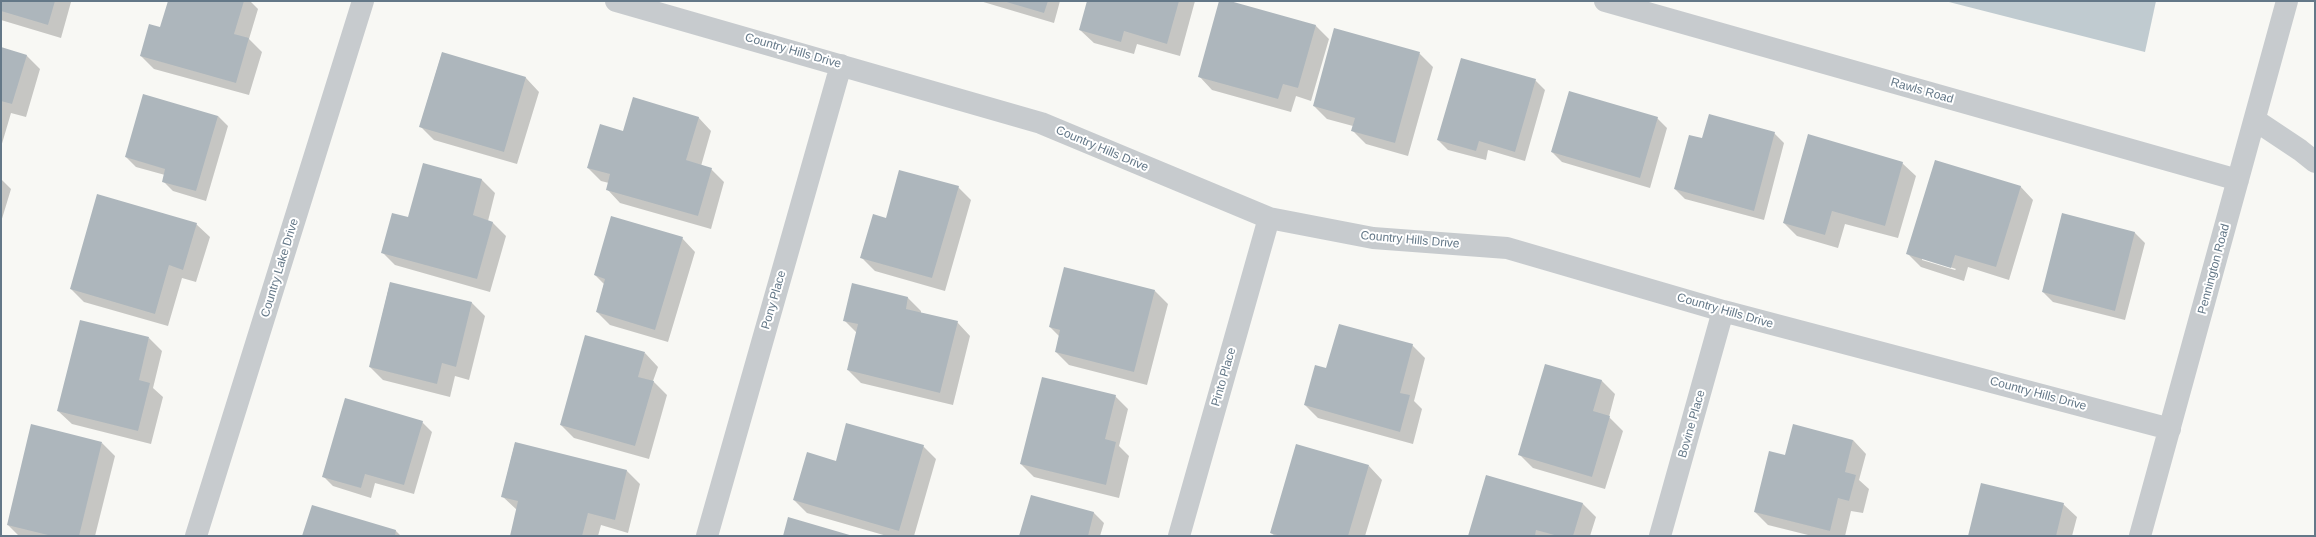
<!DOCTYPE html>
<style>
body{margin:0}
#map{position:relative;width:2316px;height:537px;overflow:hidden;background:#f8f8f4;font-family:Arial,sans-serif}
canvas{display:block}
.frame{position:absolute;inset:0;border:2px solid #647888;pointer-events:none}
</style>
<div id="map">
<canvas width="2316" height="537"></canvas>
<div class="frame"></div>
</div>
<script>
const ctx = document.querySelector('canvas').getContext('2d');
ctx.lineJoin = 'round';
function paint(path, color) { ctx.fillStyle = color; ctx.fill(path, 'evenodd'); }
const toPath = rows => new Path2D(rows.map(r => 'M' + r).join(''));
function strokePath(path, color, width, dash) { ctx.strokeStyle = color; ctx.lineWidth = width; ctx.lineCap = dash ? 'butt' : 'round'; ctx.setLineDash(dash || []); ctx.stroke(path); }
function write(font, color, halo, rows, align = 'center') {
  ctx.font = font + ' Arial,sans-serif'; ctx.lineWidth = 4; ctx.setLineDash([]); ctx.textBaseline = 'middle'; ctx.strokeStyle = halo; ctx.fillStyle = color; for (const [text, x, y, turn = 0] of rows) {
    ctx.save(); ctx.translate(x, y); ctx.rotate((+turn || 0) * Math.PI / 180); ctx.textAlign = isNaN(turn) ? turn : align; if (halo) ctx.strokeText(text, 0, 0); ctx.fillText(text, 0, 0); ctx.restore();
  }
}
const water = toPath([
 [1945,1,2156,1,2145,52]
]);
const shadow = toPath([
 [1,1,70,1,71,2,61,38,1,20],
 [169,1,250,1,258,9,249,39,262,52,249,95,154,69,141,56,161,28],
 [980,1,1060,1,1054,23],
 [1088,1,1195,1,1180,56,1137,44,1134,54,1094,43,1080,30],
 [1220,1,1316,26,1329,39,1311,101,1296,96,1291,112,1212,90,1199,76],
 [1,48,27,56,40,69,26,117,11,113,1,147],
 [442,53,526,78,539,92,517,164,434,140,420,126],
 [1419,53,1433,67,1408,156,1366,144,1352,130,1353,126,1327,119,1314,106],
 [1535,80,1545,90,1525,161,1488,150,1486,160,1448,150,1438,140],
 [218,116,228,126,206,201,173,191,163,181,165,175,136,167,126,157],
 [698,117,711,131,701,166,711,169,724,182,711,229,620,203,607,189,609,183,601,181,588,168,624,132],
 [1657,118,1667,128,1650,188,1562,162,1552,152],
 [1774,133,1784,143,1764,220,1685,199,1675,189,1703,140],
 [1902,163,1916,176,1898,238,1845,224,1838,248,1797,236,1784,223],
 [424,164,482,180,495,193,488,221,493,223,506,236,490,292,395,265,382,252,409,218],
 [1,179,11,189,1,222],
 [2020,186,2033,200,2009,280,1968,267,1964,281,1921,267,1908,254],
 [1922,258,1956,269,1955,270,1922,260],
 [958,187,971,200,945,291,875,271,861,257,887,219],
 [2062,215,2135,233,2145,243,2125,320,2053,302,2043,292],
 [196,224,210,237,196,282,182,278,168,326,84,302,71,289],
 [682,238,695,252,668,342,610,325,597,312,604,284,595,275],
 [390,283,472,303,485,316,469,380,455,376,450,397,383,380,370,367],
 [853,284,908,298,921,311,921,313,957,322,970,336,953,405,861,383,848,370,857,333,844,320],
 [1155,291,1168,304,1147,385,1069,365,1056,352,1060,337,1050,327],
 [149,338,162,351,153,388,163,397,151,444,72,424,58,411],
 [1412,345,1425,358,1414,401,1422,409,1413,444,1318,418,1305,405],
 [645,353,658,367,653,381,667,395,649,459,574,438,561,425],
 [1546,365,1602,381,1615,394,1609,417,1623,431,1605,489,1533,468,1520,455],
 [1115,396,1128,409,1119,446,1129,456,1119,498,1034,477,1021,464],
 [422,422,432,432,414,494,375,483,371,498,333,486,323,476],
 [1853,440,1866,454,1859,480,1869,489,1863,513,1851,511,1845,536,1812,536,1768,525,1755,512],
 [102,443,115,456,95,536,19,536,8,525],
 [515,443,627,471,640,484,628,533,601,525,598,536,511,536,517,510,502,496],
 [923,446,936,459,914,536,887,536,807,513,794,500,836,462],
 [1369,466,1382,480,1365,536,1275,536,1271,533],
 [1487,476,1583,504,1596,517,1590,536,1469,536],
 [1032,496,1094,513,1104,523,1100,536,1020,536],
 [2063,504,2077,517,2072,536,1969,536],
 [396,531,401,536,303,536]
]);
const building = toPath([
 [1,1,55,1,48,25,1,11],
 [168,1,244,1,234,34,249,38,236,83,140,56,149,24,160,27],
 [1003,1,1048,1,1044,13],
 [1087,1,1179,1,1167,44,1124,31,1121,42,1079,30],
 [1219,1,1230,1,1316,25,1298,88,1283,84,1278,99,1198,77],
 [1334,28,1420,52,1395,143,1351,131,1355,118,1313,106],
 [1,47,27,55,12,104,1,101],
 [442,52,526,77,504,152,419,127],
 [1461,58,1536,79,1515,152,1479,141,1476,151,1437,140],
 [1569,91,1658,117,1640,178,1551,152],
 [143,94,218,116,196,191,162,182,165,169,125,157],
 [633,97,699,117,686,160,712,168,698,216,606,190,610,174,587,168,600,124,623,131],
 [1709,114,1775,132,1754,211,1674,189,1689,135,1702,138],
 [1808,134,1903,162,1885,226,1832,211,1825,235,1783,223],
 [1935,160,2021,186,1996,267,1955,255,1951,268,1906,254],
 [423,163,482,179,473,215,493,222,477,279,381,253,392,213,408,217],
 [899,170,959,186,932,278,860,258,873,214,886,218],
 [97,194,197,223,183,270,169,265,155,314,70,289],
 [2062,213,2135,232,2115,311,2042,292],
 [611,216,683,237,655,330,596,312,605,279,594,275],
 [1064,267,1155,290,1134,372,1055,352,1060,330,1049,327],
 [390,282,472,302,456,367,442,363,437,384,369,367],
 [852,283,908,297,906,309,958,321,940,393,847,370,858,324,843,321],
 [80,320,149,337,139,380,150,383,138,431,57,411],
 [1339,324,1413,344,1400,393,1410,395,1400,432,1304,405,1315,365,1326,368],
 [585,335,645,352,638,377,654,381,635,446,560,425],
 [1545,364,1602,380,1593,411,1610,416,1592,477,1518,455],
 [1042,377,1116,395,1105,439,1116,442,1106,485,1020,464],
 [345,398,423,421,404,485,365,474,361,488,322,477],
 [846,423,924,445,899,531,793,500,807,452,836,461],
 [31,424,102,442,79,536,52,536,7,525],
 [1793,424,1853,440,1845,472,1856,475,1849,501,1838,498,1830,531,1754,512,1769,451,1785,455],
 [515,442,627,470,615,520,588,513,582,536,510,536,518,501,501,497],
 [1296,444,1369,465,1348,536,1281,536,1270,533],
 [1486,475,1583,503,1573,536,1558,536,1536,530,1535,536,1468,536],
 [1981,483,2064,503,2056,536,1968,536],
 [1031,495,1094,512,1088,536,1019,536],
 [312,505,396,530,395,536,302,536],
 [788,517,853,536,783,536]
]);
const minor = toPath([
 [616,1,1041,123,1269,218,1373,238,1507,248,1723,311,2170,429],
 [1605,1,2238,180],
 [2255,120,2300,150,2315,162],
 [196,536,363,1],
 [707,536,841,65],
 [1179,536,1269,218],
 [1660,536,1723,311],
 [2140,536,2287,1]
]);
const streetNames = [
 ["Country Hills Drive",793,51,16],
 ["Rawls Road",1922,91,16],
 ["Country Hills Drive",1102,149,23],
 ["Country Hills Drive",1410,240,5],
 ["Country Lake Drive",280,268,-73],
 ["Pennington Road",2214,269,-75],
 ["Pony Place",774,300,-74],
 ["Country Hills Drive",1725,311,16],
 ["Pinto Place",1224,377,-74],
 ["Country Hills Drive",2038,394,15],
 ["Bovine Place",1692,424,-74]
];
paint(water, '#c0cbd0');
paint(shadow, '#0003');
paint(building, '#adb6bc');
strokePath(minor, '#c7cbce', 22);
write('12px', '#647888', '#fff', streetNames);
</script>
